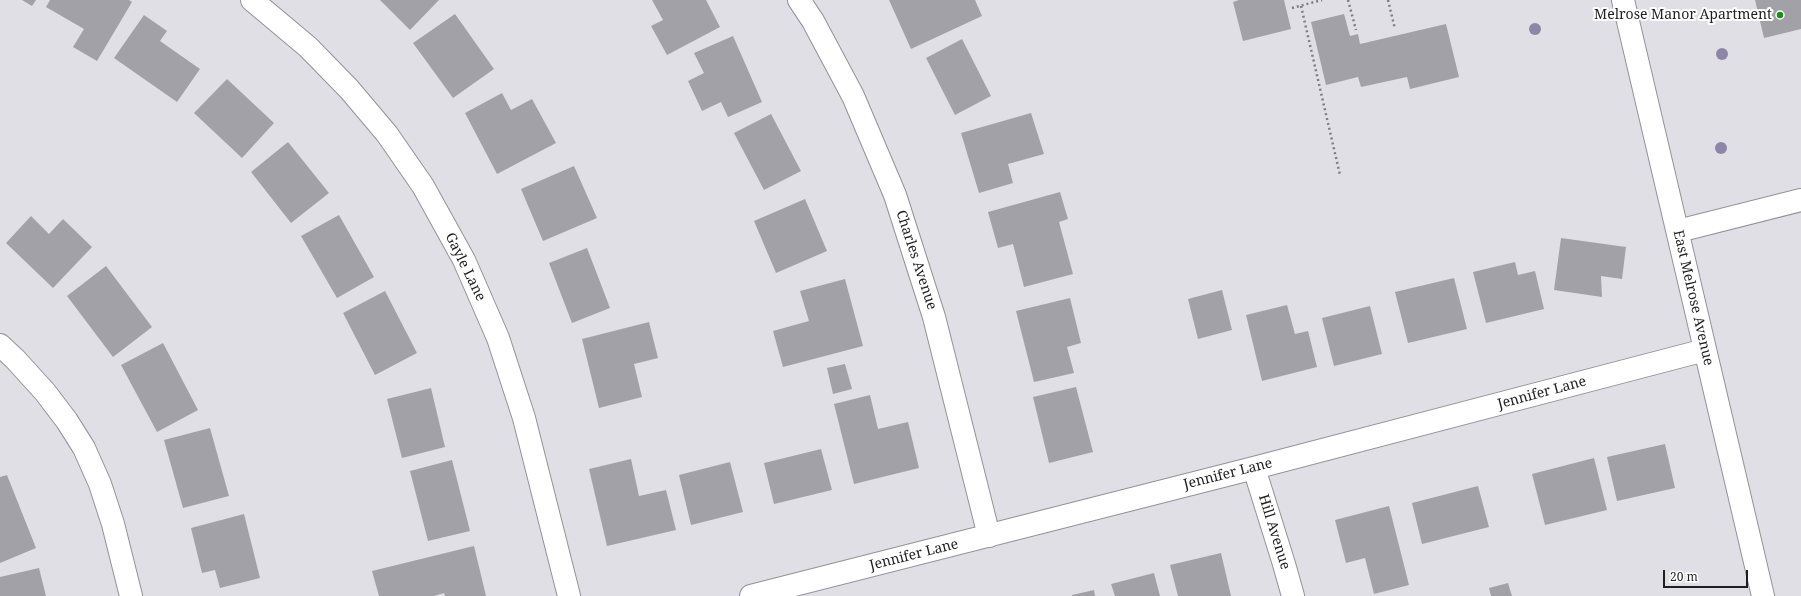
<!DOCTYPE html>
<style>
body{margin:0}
#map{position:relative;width:1801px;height:596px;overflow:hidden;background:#e0dfe6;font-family:"Noto Serif",serif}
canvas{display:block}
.scale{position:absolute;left:1663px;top:570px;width:85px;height:18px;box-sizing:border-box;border:2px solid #1f1f21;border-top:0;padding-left:5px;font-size:12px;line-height:14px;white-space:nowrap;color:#1f1f21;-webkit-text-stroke:3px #fff;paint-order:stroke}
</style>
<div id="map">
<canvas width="1801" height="596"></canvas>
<div class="scale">20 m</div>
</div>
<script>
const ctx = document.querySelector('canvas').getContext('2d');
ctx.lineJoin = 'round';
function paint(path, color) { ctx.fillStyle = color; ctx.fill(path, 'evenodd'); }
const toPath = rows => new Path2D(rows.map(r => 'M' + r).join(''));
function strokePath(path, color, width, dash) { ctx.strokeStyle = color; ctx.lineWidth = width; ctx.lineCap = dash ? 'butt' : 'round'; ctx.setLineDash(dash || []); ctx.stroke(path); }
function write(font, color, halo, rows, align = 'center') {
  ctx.font = font + ' "Noto Serif",serif'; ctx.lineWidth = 4; ctx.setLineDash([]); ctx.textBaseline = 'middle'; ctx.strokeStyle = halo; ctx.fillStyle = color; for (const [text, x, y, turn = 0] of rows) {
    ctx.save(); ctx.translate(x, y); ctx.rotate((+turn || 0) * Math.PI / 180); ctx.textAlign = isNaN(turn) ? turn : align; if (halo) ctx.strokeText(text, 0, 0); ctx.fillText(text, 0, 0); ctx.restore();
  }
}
const building = toPath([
 [22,0,36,0,32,6],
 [50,0,129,0,132,2,97,61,73,47,84,29,46,7],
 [380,0,439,0,410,30],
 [652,0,706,0,720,27,667,55,651,26,663,20],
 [889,0,975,0,982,16,911,49],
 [1239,0,1284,0,1291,29,1243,41,1233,2],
 [1755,0,1801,0,1801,29,1764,38],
 [455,14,494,69,453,98,413,43],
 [1344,14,1350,36,1358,34,1360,44,1446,24,1459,77,1410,89,1407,77,1361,87,1358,77,1326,85,1311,22],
 [144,15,167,31,160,41,200,69,177,102,114,58],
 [733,36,762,102,728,117,721,102,702,111,688,81,704,73,694,53],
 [962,39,991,96,955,115,926,58],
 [227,79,274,123,242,158,194,113],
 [502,93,511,110,532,99,556,143,497,174,465,113],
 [1031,113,1044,154,1008,164,1013,183,979,193,961,133],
 [771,114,801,171,764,190,734,133],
 [288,142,329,193,291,223,251,172],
 [574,166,597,218,543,241,521,189],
 [1060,192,1068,219,1059,222,1073,274,1024,287,1013,244,998,248,988,212],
 [805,199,827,251,776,273,754,221],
 [339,215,374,277,337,298,301,236],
 [31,216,49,234,63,219,92,247,53,288,6,243],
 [1561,238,1626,247,1622,279,1601,276,1602,297,1554,290],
 [587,248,610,308,572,323,549,263],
 [1515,262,1518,275,1535,271,1544,309,1486,323,1473,272],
 [106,266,152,327,113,357,67,296],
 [1454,278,1467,329,1408,343,1395,292],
 [845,279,863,346,783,367,773,331,809,321,800,291],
 [1222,290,1232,330,1198,339,1188,299],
 [385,291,417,353,375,375,343,313],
 [1070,298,1081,343,1067,347,1074,373,1034,382,1016,311],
 [1287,305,1295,334,1308,331,1317,367,1262,381,1246,315],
 [1370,306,1382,354,1334,366,1322,318],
 [649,322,658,358,634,364,642,397,599,408,582,339],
 [163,343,198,410,157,432,121,365],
 [845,364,852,389,833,394,827,368],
 [1076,387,1093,452,1049,463,1033,397],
 [431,388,445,447,402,458,387,399],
 [870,395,878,429,908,422,919,468,854,484,834,404],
 [210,428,229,496,183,508,164,440],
 [1665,444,1675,488,1617,501,1607,457],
 [821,449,832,490,774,504,764,463],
 [1594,458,1607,510,1545,525,1532,474],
 [631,459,639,496,666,490,676,530,607,546,589,469],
 [452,460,470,531,428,541,410,471],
 [730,462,743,512,691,525,679,475],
 [7,475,36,548,0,563,0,477],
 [1478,486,1489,527,1422,544,1412,503],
 [1389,506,1409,585,1374,594,1365,558,1346,563,1335,520],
 [244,514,260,578,220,588,215,570,202,573,191,528],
 [474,546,486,596,445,596,444,593,434,596,379,596,372,571],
 [1221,553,1231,596,1178,596,1170,565],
 [39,568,46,596,0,596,0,577],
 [1154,573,1160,596,1115,596,1111,584],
 [1508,583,1512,596,1491,596,1489,588],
 [1094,590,1095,596,1072,596,1072,595]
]);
const path = toPath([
 [1348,0,1356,30],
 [1388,0,1395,29],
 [1301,6,1340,175],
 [1292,8,1322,0]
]);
const minor = toPath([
 [252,0,308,47,349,89,387,134,423,186,464,260,498,338,524,418,569,596],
 [799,0,813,21,853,96,895,195,934,317,989,536],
 [1623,0,1763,596],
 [1678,231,1801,200],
 [0,345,15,359,45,392,67,421,84,448,100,484,113,524,131,596],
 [1254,468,1284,564,1293,596],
 [751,596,1254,468,1705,350]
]);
const trees = [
 [1535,29],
 [1722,54],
 [1721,148]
];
const markers = [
 [1780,15,4,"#1a8e16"]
];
const poiNames = [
 ["Melrose Manor Apartment",1772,15]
];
const streetNames = [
 ["Charles Avenue",916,260,72],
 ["Gayle Lane",465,267,64],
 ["East Melrose Avenue",1693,298,77],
 ["Jennifer Lane",1542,393,-15],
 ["Jennifer Lane",1228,474,-14],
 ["Hill Avenue",1274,532,73],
 ["Jennifer Lane",914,555,-14]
];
paint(building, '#a2a1a8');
strokePath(minor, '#939299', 24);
strokePath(path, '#7f7e83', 2.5, [2, 3]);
strokePath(minor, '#fff', 22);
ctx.fillStyle = '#8e86a7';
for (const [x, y] of trees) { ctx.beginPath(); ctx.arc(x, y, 6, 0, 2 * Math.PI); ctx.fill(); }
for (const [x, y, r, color] of markers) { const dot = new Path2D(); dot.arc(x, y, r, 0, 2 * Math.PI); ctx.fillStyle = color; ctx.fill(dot); strokePath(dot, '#fff', 1.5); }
write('14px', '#1f1f21', '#fff', poiNames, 'right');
write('14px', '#1f1f21', '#fff', streetNames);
</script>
